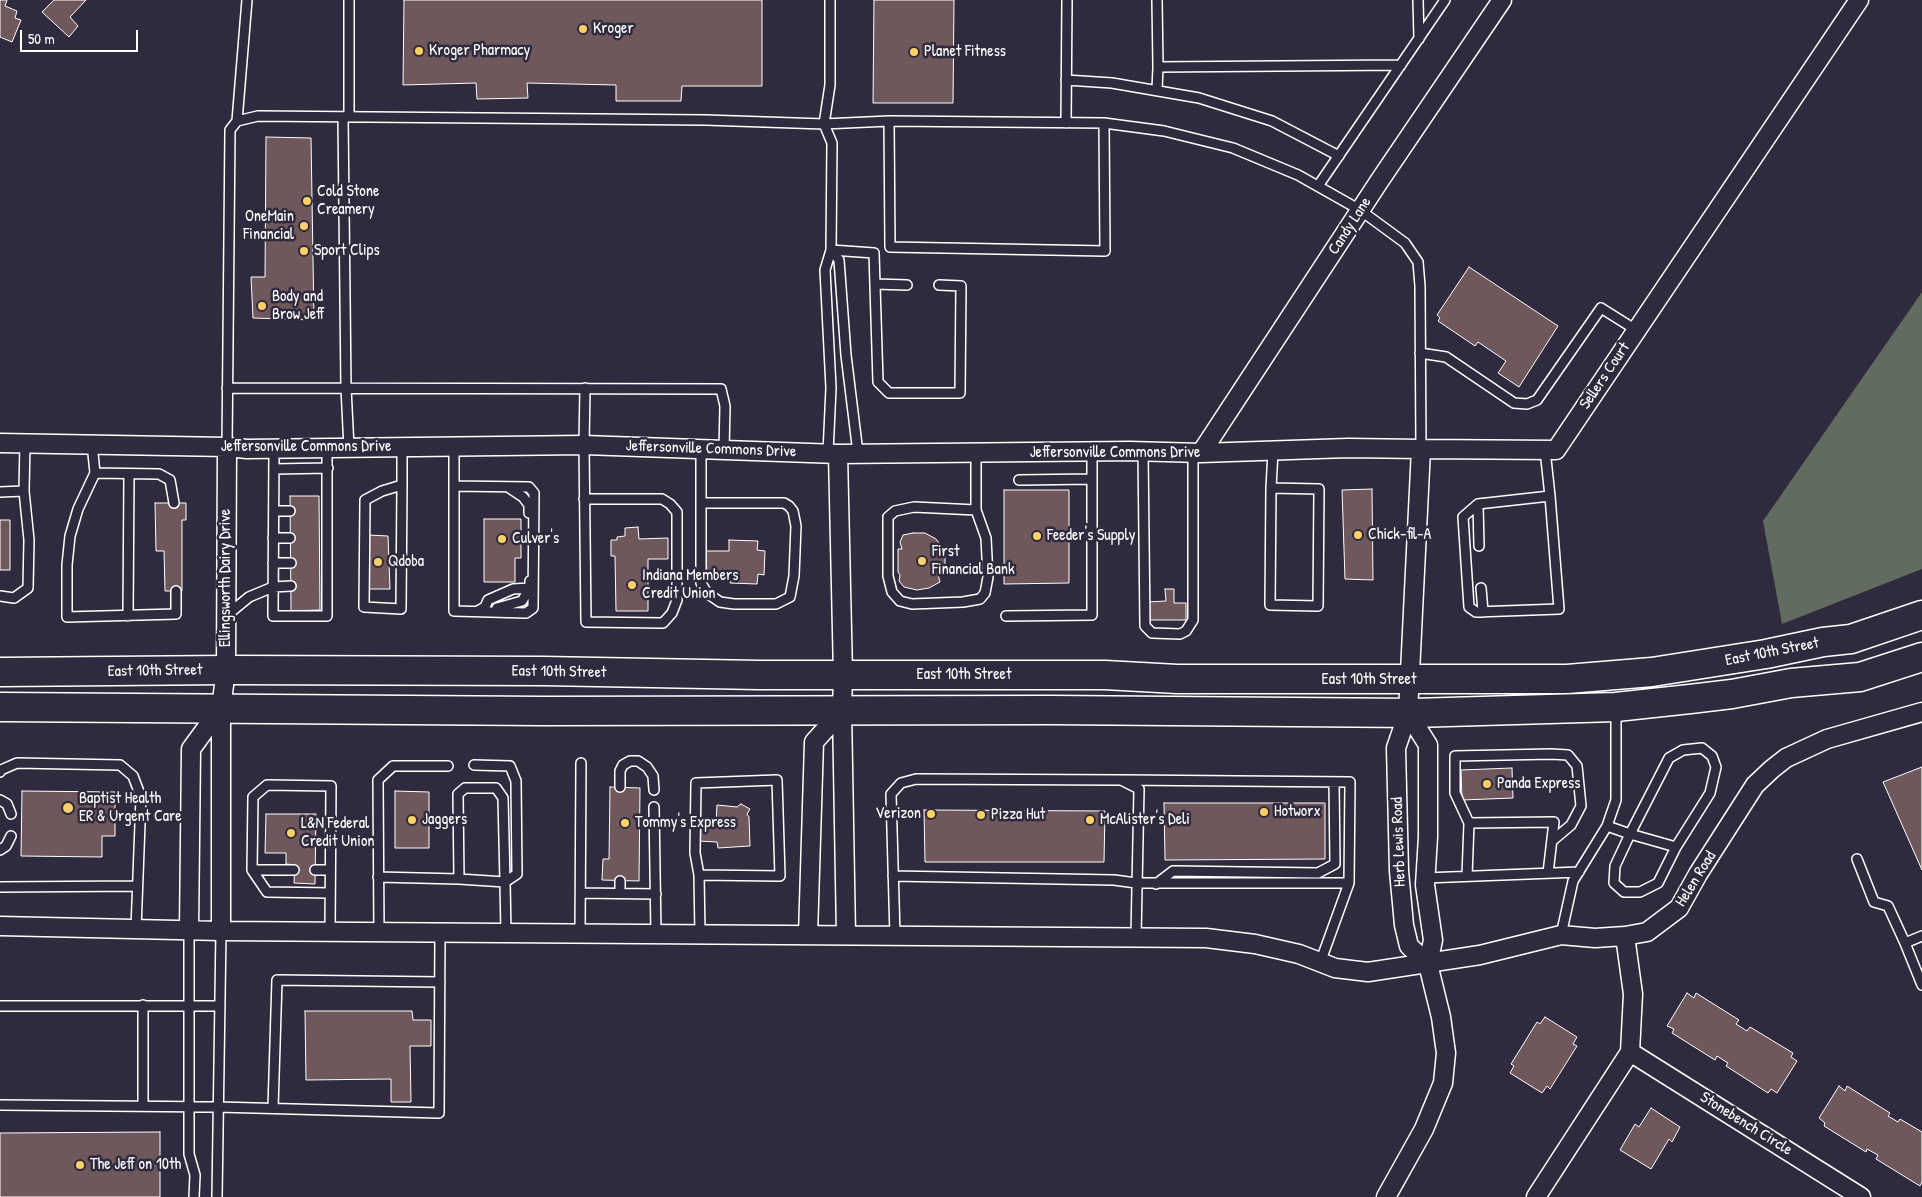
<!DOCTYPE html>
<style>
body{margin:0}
#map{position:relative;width:1922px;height:1197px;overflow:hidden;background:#2f2a3d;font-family:"Patrick Hand",sans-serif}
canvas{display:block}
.scale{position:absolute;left:20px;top:30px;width:118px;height:22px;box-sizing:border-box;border:2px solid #fff;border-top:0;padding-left:6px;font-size:15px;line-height:18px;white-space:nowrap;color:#fff;-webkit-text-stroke:4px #2f2a3d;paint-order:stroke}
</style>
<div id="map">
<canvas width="1922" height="1197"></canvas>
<div class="scale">50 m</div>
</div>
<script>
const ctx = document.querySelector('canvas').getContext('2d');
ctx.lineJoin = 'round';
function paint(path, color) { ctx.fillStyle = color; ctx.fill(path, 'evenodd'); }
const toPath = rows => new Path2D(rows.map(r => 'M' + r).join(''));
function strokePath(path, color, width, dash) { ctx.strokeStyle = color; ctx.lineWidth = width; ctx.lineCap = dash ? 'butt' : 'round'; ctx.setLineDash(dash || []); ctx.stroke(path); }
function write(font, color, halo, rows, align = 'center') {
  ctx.font = font + ' "Patrick Hand",sans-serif'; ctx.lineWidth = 5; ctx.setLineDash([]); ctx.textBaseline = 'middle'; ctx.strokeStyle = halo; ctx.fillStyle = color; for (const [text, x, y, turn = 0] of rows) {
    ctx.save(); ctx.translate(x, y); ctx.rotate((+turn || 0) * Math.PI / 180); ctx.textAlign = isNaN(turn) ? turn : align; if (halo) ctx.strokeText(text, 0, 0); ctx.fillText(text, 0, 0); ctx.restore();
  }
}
const green = toPath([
 [1922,292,1922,569,1782,624,1763,521]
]);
const building = toPath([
 [0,0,7,0,5,6,17,11,15,18,21,20,12,42,0,37,0,0],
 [54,0,86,0,70,17,78,26,69,37,42,12,54,0],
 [404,0,762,0,762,86,682,86,681,101,616,101,616,85,527,83,528,98,477,99,476,83,403,85,404,0],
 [874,0,954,0,953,103,873,103,874,0],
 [266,137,311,138,314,320,253,318,251,277,265,277,266,137],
 [1469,267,1558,326,1519,387,1498,373,1506,361,1478,342,1475,346,1438,321,1440,318,1437,315,1469,267],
 [1372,489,1373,580,1345,579,1342,490,1372,489],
 [1004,490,1069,490,1069,583,1004,584,1004,490],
 [290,496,319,496,320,610,291,611,290,496],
 [155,503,186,503,186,520,182,520,182,591,165,591,164,551,156,551,155,503],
 [484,519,521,519,521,558,515,558,515,582,484,582,484,519],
 [0,520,10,520,10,570,0,570,0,520],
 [638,527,639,539,668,538,668,559,648,559,648,611,616,611,615,556,611,556,611,540,617,540,617,537,625,536,625,528,638,527],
 [913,533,925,533,936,539,939,543,938,548,945,548,945,575,938,574,940,582,929,588,917,590,904,587,899,581,900,575,898,572,898,549,902,549,900,542,903,535,913,533],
 [368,535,388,536,390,589,368,589,368,535],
 [729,540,758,541,757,550,765,551,764,575,758,574,757,584,730,583,730,575,704,574,704,551,729,551,729,540],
 [1165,589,1174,589,1174,603,1186,603,1186,620,1146,620,1146,602,1166,601,1165,589],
 [1922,767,1922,870,1883,782,1922,767],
 [1512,768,1513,798,1462,800,1461,770,1512,768],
 [610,787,640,788,639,881,602,880,603,859,609,859,610,787],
 [22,791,115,792,115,836,102,836,102,857,21,856,22,791],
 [395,791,429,792,429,848,395,848,395,791],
 [1164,803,1325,803,1325,859,1165,860,1164,803],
 [741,804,750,809,747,814,749,817,750,846,718,848,717,842,698,841,698,824,716,823,717,805,737,807,741,804],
 [924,810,1105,811,1104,862,925,862,924,810],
 [266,814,316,814,315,884,294,883,295,865,286,864,286,853,265,853,266,814],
 [1687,993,1694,998,1696,993,1739,1020,1736,1024,1747,1031,1750,1027,1793,1053,1791,1057,1797,1061,1777,1093,1771,1089,1768,1093,1726,1066,1728,1063,1717,1056,1715,1060,1672,1033,1674,1029,1667,1026,1687,993],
 [305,1011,412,1011,413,1020,431,1020,431,1046,410,1046,411,1102,391,1102,391,1079,306,1080,305,1011],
 [1545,1017,1577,1037,1573,1044,1577,1046,1550,1089,1547,1086,1542,1093,1510,1073,1514,1066,1511,1064,1537,1022,1540,1024,1545,1017],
 [1839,1086,1845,1091,1847,1086,1890,1113,1888,1116,1898,1122,1900,1119,1922,1132,1922,1182,1920,1186,1876,1159,1878,1155,1867,1149,1866,1152,1824,1126,1825,1123,1819,1118,1839,1086],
 [1651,1108,1680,1127,1672,1142,1669,1139,1651,1169,1620,1150,1635,1124,1639,1127,1651,1108],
 [160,1132,160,1197,0,1197,0,1133,160,1132]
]);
const lane = toPath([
 [830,0,830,85,824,124,889,121,1104,123,1105,251,890,247,889,121],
 [1157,0,1158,67,1401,65],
 [1418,0,1419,39],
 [1066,80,1112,83,1199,98,1272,121,1339,156],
 [1157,90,1158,67],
 [343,117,346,388,349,448],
 [349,117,349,0],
 [237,121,247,0],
 [1066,123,1067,0],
 [1104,123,1164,131,1233,148,1298,175,1360,210,1405,243,1418,262,1420,286,1421,449],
 [1318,186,1445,0],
 [831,250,874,253,878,382,889,393,960,393,961,286,939,285],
 [831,250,839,260,846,355,858,453],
 [875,284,907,285],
 [1420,353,1446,357,1514,403,1527,404,1537,400,1601,308,1636,330],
 [227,388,721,389,725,406,724,450],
 [92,444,95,473,78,509,70,536,67,565,67,617,176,614,176,591],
 [227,447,230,130,237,121,258,116,705,120,824,124,832,143,831,250,825,270,831,388,828,453],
 [274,449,273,616,327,616,327,448],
 [1545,450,1550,496,1559,609,1476,612,1469,607,1463,517,1478,504,1550,496],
 [1143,451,1145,626,1152,633,1180,634,1186,631,1193,620,1193,453],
 [976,452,976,510,914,507,895,511,888,517,888,576,892,592,900,601,912,604,963,602,980,599,985,593,988,577,986,538,976,510],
 [274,469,328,468],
 [95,473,159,474,170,480,174,503],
 [1019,480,1091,479],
 [402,485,382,491,365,500,364,607,401,609,402,485,402,448],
 [454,486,529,487,534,493,533,608,526,613,454,611,454,447],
 [508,487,523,497,529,505,529,513],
 [1271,488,1319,489,1318,606,1270,605,1271,488,1273,451],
 [0,492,24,491],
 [584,499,662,499,670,504,677,512,677,600,672,613,663,623,586,622,584,445,585,388],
 [701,503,701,583,707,593,720,602,734,604,776,604,790,597,794,576,796,526,793,511,789,506,784,503,701,503,701,449],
 [1478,504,1479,546],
 [274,511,290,511],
 [273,538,290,538],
 [273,563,291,563],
 [1481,588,1483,612],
 [0,596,14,598,28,588,29,540,24,491,25,443],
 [497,608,522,601,530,588],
 [478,611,485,607,488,600,513,589,530,588,530,581],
 [128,616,129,474],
 [226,616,249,597,273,587,291,586],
 [1006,616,1092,615,1092,451],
 [474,765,510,766,516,781,517,874,505,882,459,879,458,794,465,788,496,788,503,798,505,882,506,933],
 [0,772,1,770,17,763,120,765,133,776,141,797,136,929],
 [1123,780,1350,782,1349,883,1320,963],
 [620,787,620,771,623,765,630,761,638,761,647,767,653,776,654,790],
 [0,800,7,804,11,814],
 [654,807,656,934],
 [1469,823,1455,793,1455,756,1551,754,1568,755,1577,766,1581,806,1571,825,1552,841],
 [1607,826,1630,834,1676,847,1658,883,1640,892,1624,892,1614,883,1615,866,1630,834,1669,758,1683,750,1702,748,1712,756,1716,767,1710,793,1676,847],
 [0,850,6,846,11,836],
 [1857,859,1874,902,1888,906,1905,943],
 [252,870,294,870],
 [315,870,330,870],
 [699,875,695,853,696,783,777,780,780,876,699,875,700,934],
 [893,876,1114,880,1136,883,1349,883],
 [1467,876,1469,823,1554,822,1548,873],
 [378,877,459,879],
 [1425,878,1579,872],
 [1156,884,1173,871,1318,873,1335,864,1334,782],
 [0,887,137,886],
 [581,893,656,894],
 [620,893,620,881],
 [189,930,189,1154,195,1175,194,1197],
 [330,931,331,786,267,785,253,797,252,870,267,892,330,893],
 [379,932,378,780,393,766,448,766],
 [580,933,581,763],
 [1561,935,1573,881,1607,826,1616,800,1616,710],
 [895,936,891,794,901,783,916,779,1121,780,1139,789,1136,937],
 [1922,936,1905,943,1922,985],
 [0,1006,220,1006],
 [0,1105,218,1107,439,1113,440,932],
 [143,1106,143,1005],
 [273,1108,277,980,440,982],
 [217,1197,221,931]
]);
const street = toPath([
 [0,443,227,447,247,449,584,445,838,454,1130,451,1201,453,1348,448,1421,449],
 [1201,453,1380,180,1502,0],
 [838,454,843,675,842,711,846,935],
 [0,926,221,931,1206,938,1255,944,1299,954,1335,968,1368,972,1480,955,1561,935,1595,938,1625,936,1647,932,1679,908,1698,874,1755,785,1772,769,1786,758,1827,739,1922,712],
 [189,930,191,749,221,708],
 [221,931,221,708,226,670,227,447],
 [808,935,814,742,842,711],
 [1428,964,1409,946,1404,925,1399,871,1396,748,1408,713,1421,449,1556,450,1859,0],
 [1630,1052,1861,1197],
 [1386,1197,1424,1129,1443,1083,1446,1053,1441,1017,1428,964,1433,940,1425,885,1428,837,1428,745,1408,713],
 [1536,1197,1630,1052,1633,994,1625,936]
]);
const primary = toPath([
 [0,672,226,670,543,671,759,675,1105,675,1177,679,1567,679,1652,672,1766,654,1823,642,1851,639,1922,615],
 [0,707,542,711,1050,710,1414,713,1616,707,1690,699,1732,694,1791,683,1860,677,1922,657]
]);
const markers = [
 [583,29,5,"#ffd166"],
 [419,51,5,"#ffd166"],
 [914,52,5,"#ffd166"],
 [307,201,5,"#ffd166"],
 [304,226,5,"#ffd166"],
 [304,251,5,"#ffd166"],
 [262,306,5,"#ffd166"],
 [1358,535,5,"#ffd166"],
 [1037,536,5,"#ffd166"],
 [502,539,5,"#ffd166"],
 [922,561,5,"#ffd166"],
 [378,562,5,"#ffd166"],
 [632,585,5,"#ffd166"],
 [1487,784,5,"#ffd166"],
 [68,808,6,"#ffd166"],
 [1264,812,5,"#ffd166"],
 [931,814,5,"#ffd166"],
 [981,815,5,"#ffd166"],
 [412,820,5,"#ffd166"],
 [1090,820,5,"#ffd166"],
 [625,823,5,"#ffd166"],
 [291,833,5,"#ffd166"],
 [80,1165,5,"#ffd166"]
];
const poiNames = [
 ["Kroger",593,29],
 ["Kroger Pharmacy",429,51],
 ["Planet Fitness",924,52],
 ["Cold Stone",317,192],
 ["Creamery",317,210],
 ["OneMain",294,217,"right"],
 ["Financial",294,235,"right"],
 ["Sport Clips",314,251],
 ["Body and",272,297],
 ["Brow Jeff",272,315],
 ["Chick-fil-A",1368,535],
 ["Feeder's Supply",1047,536],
 ["Culver's",512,539],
 ["First",932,552],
 ["Financial Bank",932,570],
 ["Qdoba",388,562],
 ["Indiana Members",642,576],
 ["Credit Union",642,594],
 ["Panda Express",1497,784],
 ["Baptist Health",79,799],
 ["ER & Urgent Care",79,817],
 ["Hotworx",1274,812],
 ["Verizon",921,814,"right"],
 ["Pizza Hut",991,815],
 ["Jaggers",422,820],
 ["McAlister's Deli",1100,820],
 ["Tommy's Express",635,823],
 ["L&N Federal",301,824],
 ["Credit Union",301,842],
 ["The Jeff on 10th",90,1165]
];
const streetNames = [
 ["Candy Lane",1350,226,-57],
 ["Sellers Court",1605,376,-56],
 ["Jeffersonville Commons Drive",306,447],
 ["Jeffersonville Commons Drive",711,449,2],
 ["Jeffersonville Commons Drive",1115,453],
 ["Ellingsworth Dairy Drive",226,578,-90],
 ["East 10th Street",1772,652,-11],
 ["East 10th Street",155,671,-1],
 ["East 10th Street",559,672,1],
 ["East 10th Street",964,675],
 ["East 10th Street",1369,680],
 ["Herb Lewis Road",1399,842,-92],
 ["Helen Road",1696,879,-58],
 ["Stonebench Circle",1746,1124,32]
];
paint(green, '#616b5f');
paint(building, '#6e585c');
strokePath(building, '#fff', 1);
strokePath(lane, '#fff', 12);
strokePath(street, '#fff', 21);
strokePath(primary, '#fff', 31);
strokePath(lane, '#2f2a3d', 9);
strokePath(street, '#2f2a3d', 18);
strokePath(primary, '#2f2a3d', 28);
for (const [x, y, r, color] of markers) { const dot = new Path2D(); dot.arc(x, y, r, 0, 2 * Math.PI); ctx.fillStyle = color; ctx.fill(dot); strokePath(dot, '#2f2a3d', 2); }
write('16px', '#fff', '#2f2a3d', poiNames, 'left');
write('16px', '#fff', '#2f2a3d', streetNames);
</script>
